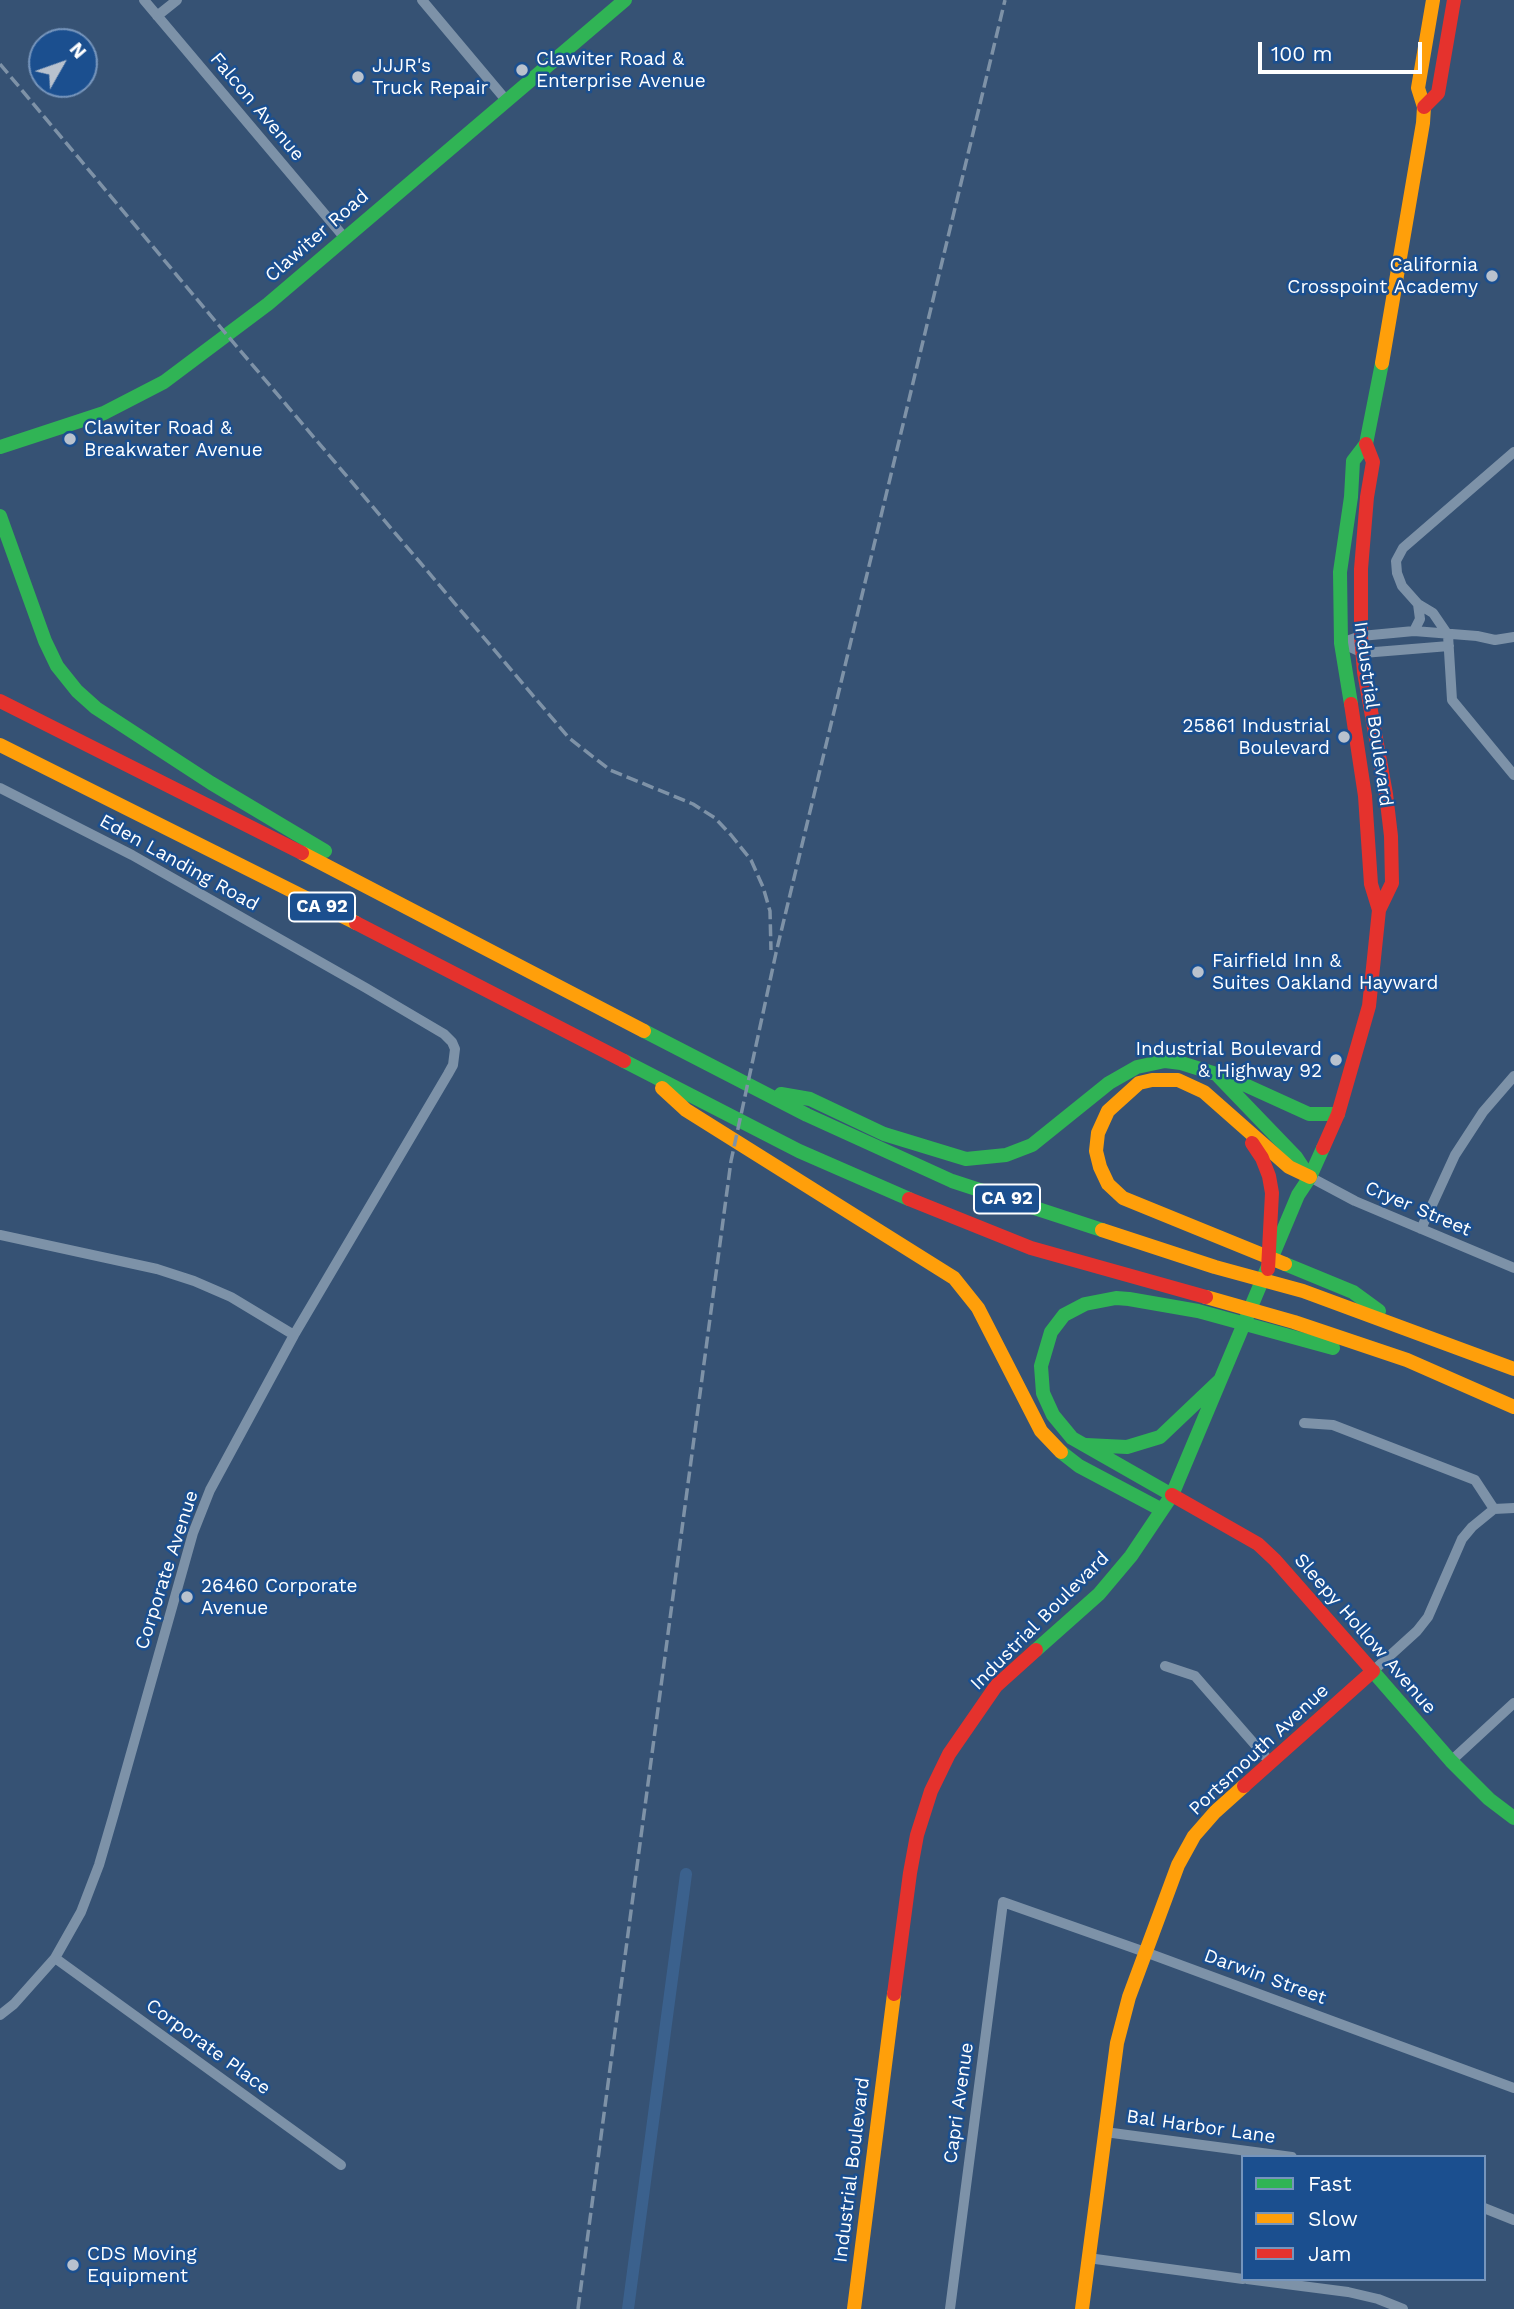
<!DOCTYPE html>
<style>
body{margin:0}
#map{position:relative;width:1514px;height:2309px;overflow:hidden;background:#365274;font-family:"Work Sans",sans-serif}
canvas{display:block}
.legend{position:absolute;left:1241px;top:2155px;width:245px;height:126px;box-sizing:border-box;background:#1b4f8f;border:2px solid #7695bc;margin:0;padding:9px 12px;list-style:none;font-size:21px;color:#fff}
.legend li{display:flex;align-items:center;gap:14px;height:35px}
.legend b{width:35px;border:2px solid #7695bc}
.north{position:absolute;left:28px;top:28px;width:70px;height:70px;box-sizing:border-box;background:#1b4f8f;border:2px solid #7695bc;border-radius:50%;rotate:50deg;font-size:19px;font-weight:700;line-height:28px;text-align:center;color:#fff}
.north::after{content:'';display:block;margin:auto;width:24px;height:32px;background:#b9c2ce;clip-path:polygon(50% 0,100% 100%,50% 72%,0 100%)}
.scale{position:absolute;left:1258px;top:42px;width:164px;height:32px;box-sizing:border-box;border:4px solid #fff;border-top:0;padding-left:9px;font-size:21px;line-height:24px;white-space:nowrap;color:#fff;-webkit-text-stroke:5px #1b4f8f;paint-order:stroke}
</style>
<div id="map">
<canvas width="1514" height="2309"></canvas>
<ul class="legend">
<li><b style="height:9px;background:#30b455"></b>Fast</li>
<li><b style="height:9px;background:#ff9f0a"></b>Slow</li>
<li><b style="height:9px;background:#e5322d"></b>Jam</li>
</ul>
<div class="north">N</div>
<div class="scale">100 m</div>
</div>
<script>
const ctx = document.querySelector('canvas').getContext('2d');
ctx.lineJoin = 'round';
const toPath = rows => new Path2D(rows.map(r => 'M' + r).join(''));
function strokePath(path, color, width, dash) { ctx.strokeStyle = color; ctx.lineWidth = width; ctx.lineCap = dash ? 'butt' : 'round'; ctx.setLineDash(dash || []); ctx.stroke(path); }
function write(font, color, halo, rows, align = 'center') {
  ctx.font = font + ' "Work Sans",sans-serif'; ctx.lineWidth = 5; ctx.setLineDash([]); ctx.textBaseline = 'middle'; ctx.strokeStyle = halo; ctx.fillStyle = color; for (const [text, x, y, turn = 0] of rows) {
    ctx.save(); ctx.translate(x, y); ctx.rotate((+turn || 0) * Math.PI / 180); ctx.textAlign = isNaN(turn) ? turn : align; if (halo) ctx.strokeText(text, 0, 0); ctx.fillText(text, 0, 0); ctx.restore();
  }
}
const canal = toPath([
 [628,2309,686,1874]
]);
const street = toPath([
 [144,0,344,237],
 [422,0,506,100],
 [157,16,177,0],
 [1514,452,1403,548,1396,561,1397,573,1402,586,1418,604,1433,613,1448,635,1452,700,1514,775],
 [1414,631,1420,619,1418,604],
 [1341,643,1361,636,1414,631,1477,636,1495,640,1514,637],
 [1341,643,1363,653,1449,646],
 [0,788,132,855,366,988,444,1034,452,1042,455,1049,453,1065,448,1074,294,1335,210,1490,193,1533,113,1817,99,1865,81,1912,55,1958,14,2004,0,2015],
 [1310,1177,1355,1201,1514,1268],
 [1421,1229,1455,1155,1483,1112,1514,1076],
 [0,1235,157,1269,194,1281,231,1297,294,1335],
 [1304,1423,1333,1425,1475,1480,1494,1509],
 [1494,1509,1514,1508],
 [1165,1666,1195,1676,1271,1763],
 [1373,1671,1417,1631,1428,1617,1462,1539,1472,1527,1494,1509],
 [1451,1761,1514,1703],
 [55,1958,341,2165],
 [1105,2132,1292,2157],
 [1484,2208,1514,2220],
 [1088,2258,1243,2279],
 [1247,2279,1348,2292,1378,2299,1403,2309],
 [950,2309,1003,1902,1145,1952,1514,2088]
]);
const fast = toPath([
 [0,447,104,413,164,382,268,304,625,0],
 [0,516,45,641,57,666,77,691,96,708,211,783,325,851],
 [1351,704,1341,643,1340,572,1351,497,1353,461,1366,444,1382,363],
 [644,1031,807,1115,952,1181,1102,1230],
 [624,1061,799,1151,909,1199],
 [1219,1077,1296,1157,1307,1174],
 [781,1094,810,1099,884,1134,966,1159,1006,1155,1032,1145,1109,1083,1137,1067,1165,1061,1181,1063,1232,1079,1309,1114,1338,1114],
 [1285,1264,1353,1292,1379,1311],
 [1086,1445,1127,1447,1160,1437,1220,1380],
 [1061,1452,1079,1466,1162,1510],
 [1172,1495,1072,1438,1053,1415,1043,1393,1041,1366,1051,1332,1064,1315,1085,1304,1116,1298,1129,1299,1198,1311,1333,1348],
 [1036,1650,1099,1594,1131,1556,1172,1495,1298,1195,1310,1177,1323,1148],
 [1370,1668,1451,1761,1489,1799,1514,1818]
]);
const slow = toPath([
 [1382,363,1423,123,1424,107,1418,88,1433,0],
 [0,745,356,923],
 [302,853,644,1031],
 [662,1088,686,1110,954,1278,978,1308,1041,1431,1061,1452],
 [1102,1230,1215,1267,1303,1291,1514,1369],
 [1285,1264,1123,1198,1108,1184,1100,1167,1096,1151,1098,1133,1108,1111,1139,1083,1152,1080,1178,1080,1204,1092,1289,1167,1310,1177],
 [1206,1297,1294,1322,1407,1360,1514,1407],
 [854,2309,894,1994],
 [1082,2309,1117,2043,1129,1997,1178,1865,1194,1836,1215,1812,1244,1786]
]);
const jam = toPath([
 [1424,107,1438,93,1454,0],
 [1366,444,1373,462,1367,497,1361,569,1361,636,1364,672,1386,794,1391,836,1392,883,1379,910],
 [0,701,302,853],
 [356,923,624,1061],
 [1252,1143,1262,1158,1269,1176,1272,1193,1268,1269],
 [1323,1148,1338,1114,1369,1006,1379,910,1371,884,1365,796,1351,704],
 [909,1199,1031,1248,1206,1297],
 [1172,1495,1258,1544,1275,1560,1370,1668],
 [1244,1786,1373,1671],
 [894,1994,910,1873,917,1835,931,1791,949,1754,996,1686,1036,1650]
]);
const rail = toPath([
 [0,64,216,322,569,738,610,770,693,804,715,818,731,835,751,860,763,887,770,911,771,950],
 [578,2309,731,1161,776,953,1005,0]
]);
const markers = [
 [522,70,7,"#b9c2ce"],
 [358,77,7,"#b9c2ce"],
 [1492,276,7,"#b9c2ce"],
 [70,439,7,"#b9c2ce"],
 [1344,737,7,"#b9c2ce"],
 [1198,972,7,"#b9c2ce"],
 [1336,1060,7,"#b9c2ce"],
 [187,1597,7,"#b9c2ce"],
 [73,2265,7,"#b9c2ce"]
];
const shields = [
 [322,907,66],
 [1007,1199,66]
];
const shieldNames = [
 ["CA 92",322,907],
 ["CA 92",1007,1199]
];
const poiNames = [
 ["Clawiter Road &",536,59],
 ["Enterprise Avenue",536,81],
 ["JJJR's",372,66],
 ["Truck Repair",372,88],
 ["California",1478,265,"right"],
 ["Crosspoint Academy",1478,287,"right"],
 ["Clawiter Road &",84,428],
 ["Breakwater Avenue",84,450],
 ["25861 Industrial",1330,726,"right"],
 ["Boulevard",1330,748,"right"],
 ["Fairfield Inn &",1212,961],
 ["Suites Oakland Hayward",1212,983],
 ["Industrial Boulevard",1322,1049,"right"],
 ["& Highway 92",1322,1071,"right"],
 ["26460 Corporate",201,1586],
 ["Avenue",201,1608],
 ["CDS Moving",87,2254],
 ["Equipment",87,2276]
];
const streetNames = [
 ["Falcon Avenue",257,107,50],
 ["Clawiter Road",317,236,-41],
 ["Industrial Boulevard",1373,714,82],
 ["Eden Landing Road",179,863,29],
 ["Cryer Street",1418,1209,23],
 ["Corporate Avenue",167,1570,-72],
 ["Industrial Boulevard",1040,1621,-45],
 ["Sleepy Hollow Avenue",1365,1634,49],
 ["Portsmouth Avenue",1259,1750,-43],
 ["Darwin Street",1265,1977,20],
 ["Corporate Place",208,2047,36],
 ["Capri Avenue",959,2103,-82],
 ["Bal Harbor Lane",1201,2127,8],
 ["Industrial Boulevard",852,2170,-83]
];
strokePath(canal, '#3b618d', 12);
strokePath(street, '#7d92a8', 10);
strokePath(fast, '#30b455', 14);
strokePath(slow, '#ff9f0a', 14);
strokePath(jam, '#e5322d', 14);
strokePath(rail, '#7e92a7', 3.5, [12, 5]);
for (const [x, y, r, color] of markers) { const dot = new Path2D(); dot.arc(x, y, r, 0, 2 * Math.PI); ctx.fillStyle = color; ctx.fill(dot); strokePath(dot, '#1b4f8f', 2.5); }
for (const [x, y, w] of shields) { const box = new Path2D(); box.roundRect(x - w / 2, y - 14.5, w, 29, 5); ctx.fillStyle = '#1b4f8f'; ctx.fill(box); strokePath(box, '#fff', 2); }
write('bold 18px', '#fff', null, shieldNames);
write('19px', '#fff', '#1b4f8f', poiNames, 'left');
write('19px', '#fff', '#1b4f8f', streetNames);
</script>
